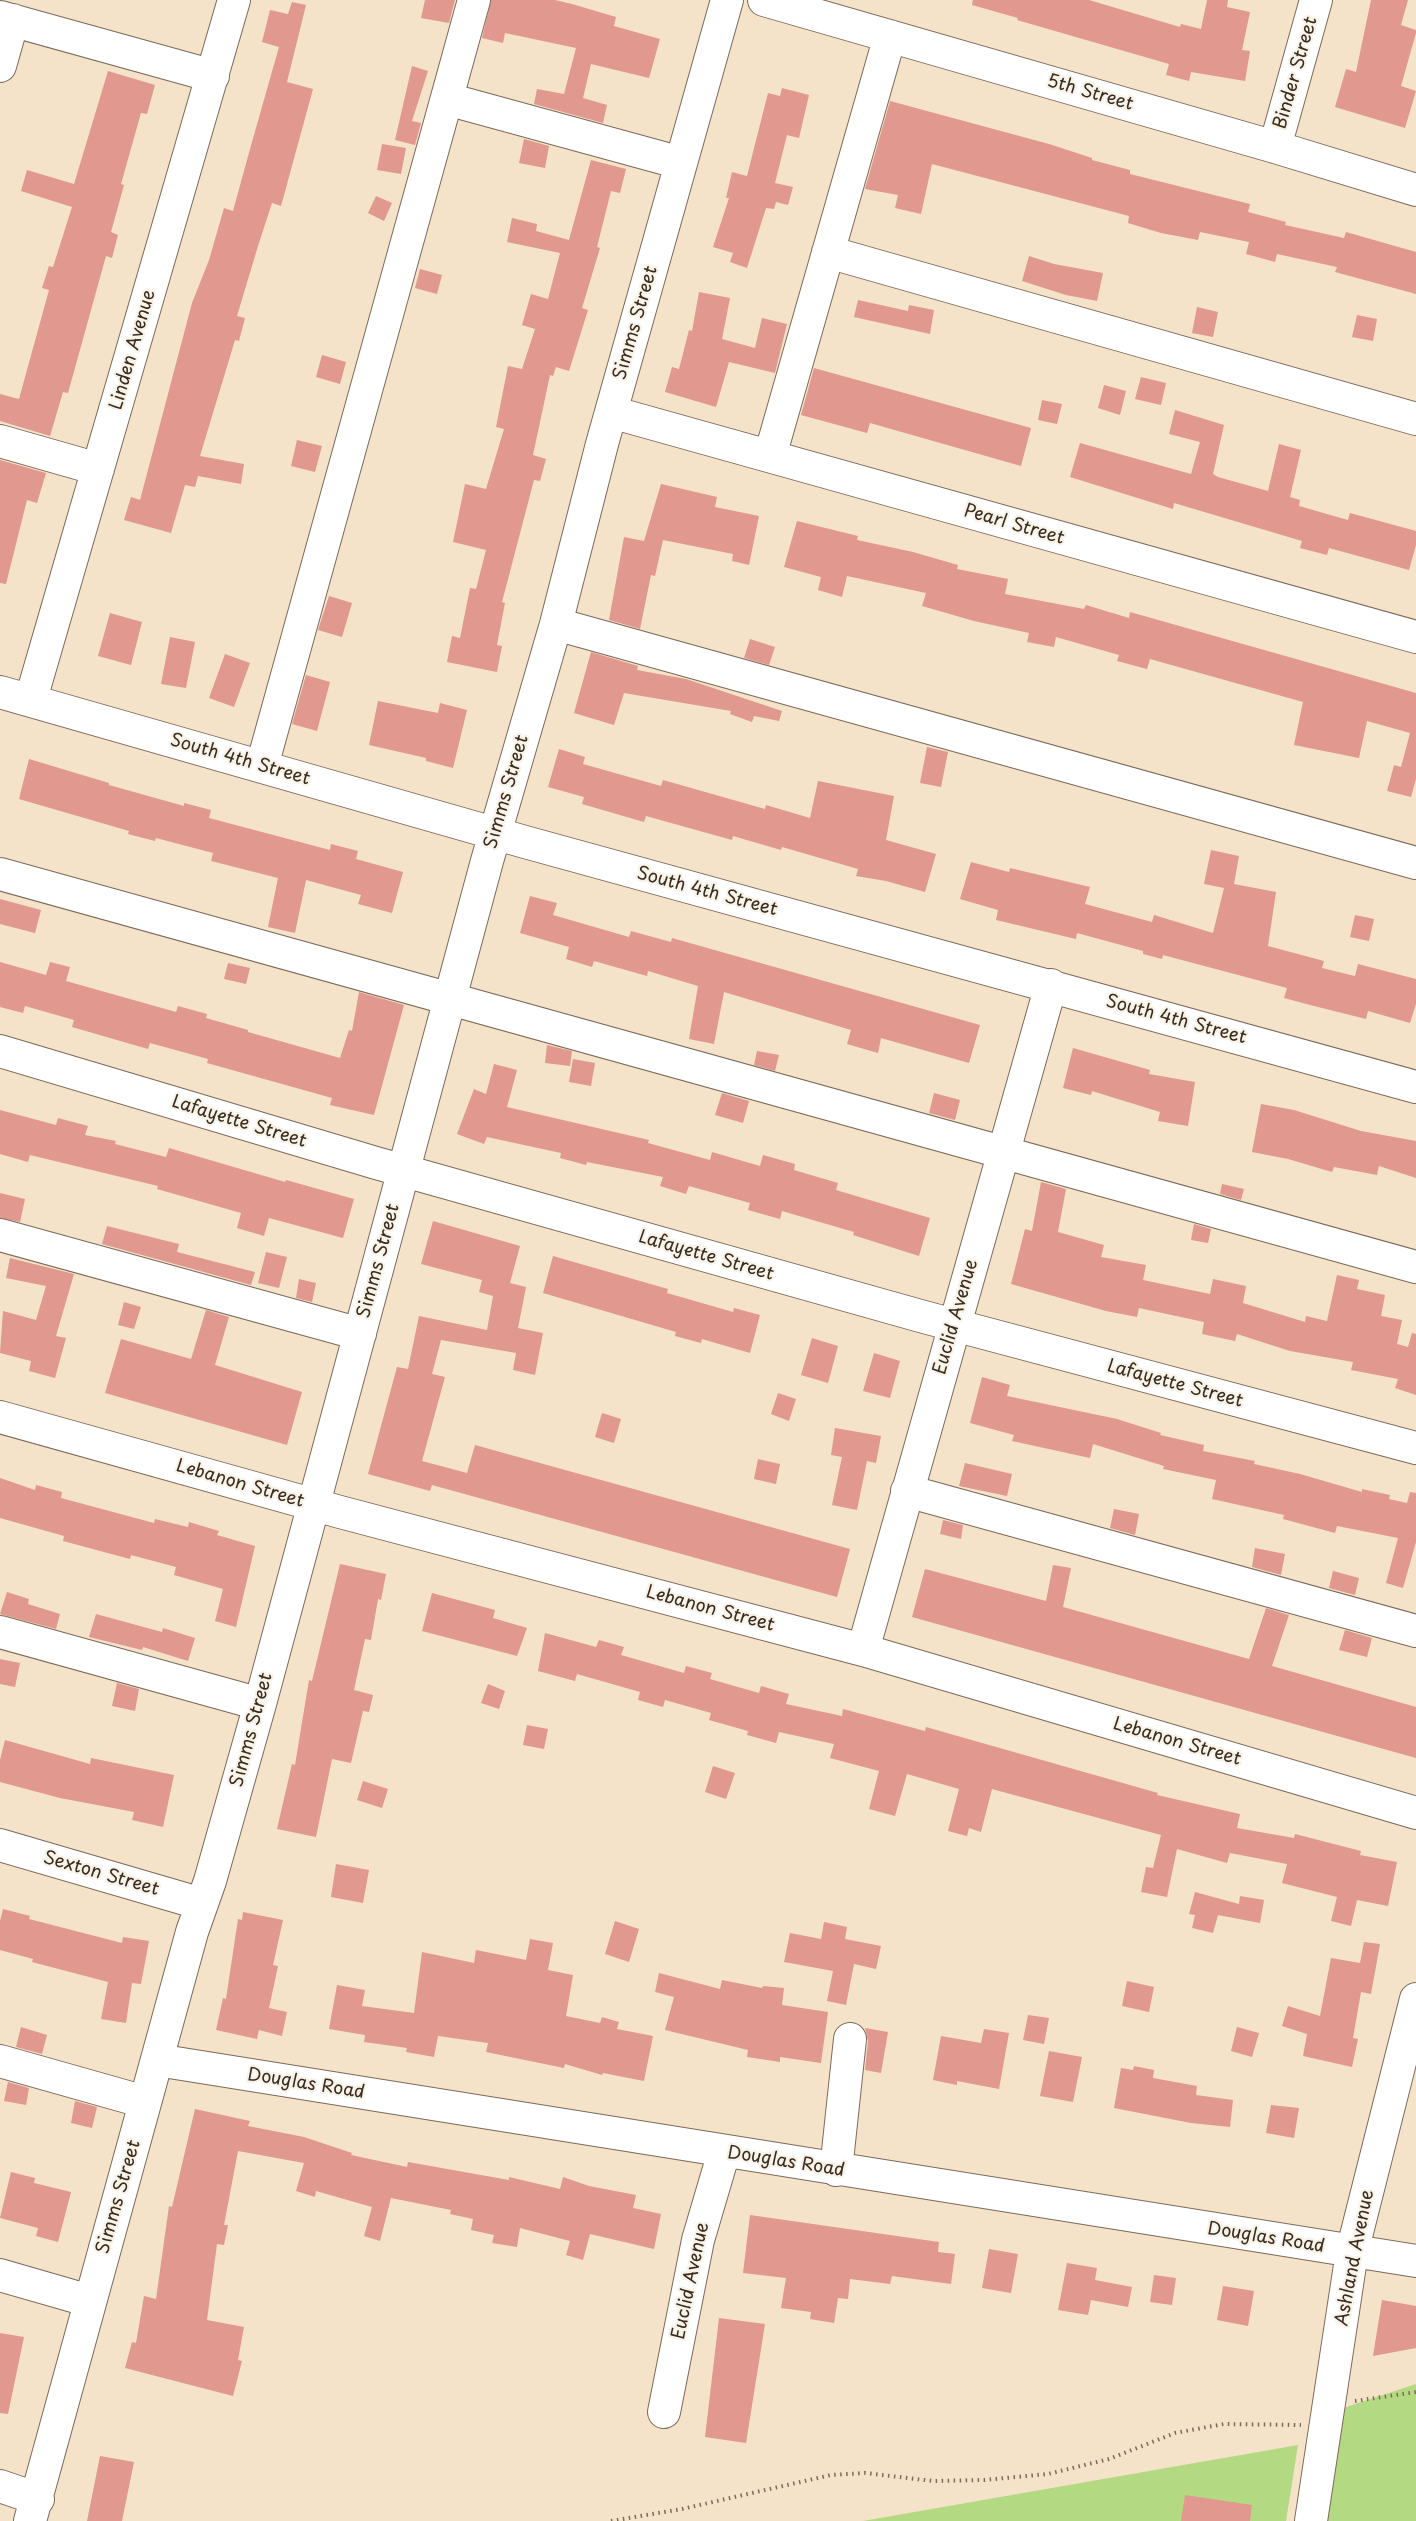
<!DOCTYPE html>
<style>
body{margin:0}
canvas{display:block;background:#f4e2c9}
</style>
<canvas width="1416" height="2521"></canvas>
<script>
const ctx = document.querySelector('canvas').getContext('2d');
ctx.lineJoin = 'round';
function paint(path, color) { ctx.fillStyle = color; ctx.fill(path, 'evenodd'); }
const toPath = rows => new Path2D(rows.map(r => 'M' + r).join(''));
function strokePath(path, color, width, dash) { ctx.strokeStyle = color; ctx.lineWidth = width; ctx.lineCap = dash ? 'butt' : 'round'; ctx.setLineDash(dash || []); ctx.stroke(path); }
function write(font, color, halo, rows, align = 'center') {
  ctx.font = font + ' "Playpen Sans",sans-serif'; ctx.lineWidth = 4.5; ctx.setLineDash([]); ctx.textBaseline = 'middle'; ctx.strokeStyle = halo; ctx.fillStyle = color; for (const [text, x, y, turn = 0] of rows) {
    ctx.save(); ctx.translate(x, y); ctx.rotate((+turn || 0) * Math.PI / 180); ctx.textAlign = isNaN(turn) ? turn : align; if (halo) ctx.strokeText(text, 0, 0); ctx.fillText(text, 0, 0); ctx.restore();
  }
}
const green = toPath([
 [1416,2384,1416,2521,1311,2521,1328,2413],
 [1298,2445,1286,2521,863,2521]
]);
const building = toPath([
 [425,0,455,0,449,23,421,18],
 [491,0,555,0,572,4,616,17,614,26,660,39,649,78,591,64,583,98,607,105,603,123,534,104,537,89,564,94,576,48,505,33,503,43,482,38],
 [973,0,1089,0,1180,27,1181,24,1201,29,1207,0,1228,0,1227,7,1250,12,1242,50,1250,51,1245,81,1191,72,1189,81,1166,75,1169,64,1017,20,1018,18,972,5],
 [1371,0,1408,0,1401,25,1416,30,1416,33,1401,86,1416,91,1405,128,1335,107,1346,69,1356,72],
 [292,2,306,5,287,82,313,89,281,206,272,203,258,246,237,316,245,318,239,341,235,340,200,456,244,464,241,484,198,476,195,487,185,485,171,533,124,520,131,497,140,500,192,303,209,260,224,208,233,211,250,149,279,47,262,42,270,10,288,14],
 [412,66,428,71,412,121,421,123,415,145,395,140],
 [108,71,155,85,147,114,141,113,121,184,124,185,111,232,118,235,112,258,106,256,68,393,63,392,50,436,0,421,0,394,19,399,49,290,42,288,49,266,53,267,72,207,21,191,27,170,74,184],
 [782,88,809,95,799,138,787,135,775,183,793,187,788,205,776,202,774,209,766,208,747,268,730,262,733,253,713,247,729,198,726,198,732,172,747,176,768,93,780,96],
 [890,101,1049,144,1092,158,1092,160,1130,170,1130,174,1250,204,1248,212,1286,222,1285,225,1344,238,1346,232,1416,252,1416,294,1335,272,1337,267,1277,254,1275,262,1246,254,1249,242,1200,232,1198,240,1161,233,1128,223,1129,216,932,164,921,214,895,208,898,195,865,189],
 [524,139,549,146,545,168,519,163],
 [382,144,406,148,401,174,377,170],
 [591,160,626,169,620,193,611,191,597,247,600,248,582,308,588,310,569,371,556,367,553,376,550,375,533,455,546,459,540,481,534,480,502,602,505,603,497,645,502,646,497,672,447,662,452,636,460,638,470,588,476,589,486,550,453,542,465,484,486,489,504,429,496,427,508,366,522,369,535,329,522,325,531,294,548,299,560,253,507,242,512,218,537,224,536,231,569,240],
 [376,196,392,203,384,221,368,213],
 [1029,256,1054,264,1103,273,1097,301,1066,295,1022,281],
 [420,269,442,275,437,294,415,288],
 [699,292,730,298,722,339,755,348,762,318,787,324,775,373,729,362,716,407,665,392,672,367,679,369,689,330,692,331],
 [858,300,908,311,909,305,934,310,930,334,854,317],
 [1197,307,1218,312,1213,337,1192,333],
 [1357,315,1377,319,1373,341,1352,337],
 [322,355,346,362,340,384,316,377],
 [814,368,1031,428,1021,466,870,423,867,433,801,415],
 [1141,377,1166,383,1161,405,1135,399],
 [1104,385,1126,391,1120,415,1098,408],
 [1042,400,1062,404,1057,424,1038,420],
 [1175,410,1224,425,1213,474,1218,477,1268,491,1279,444,1301,450,1290,497,1300,500,1299,506,1348,520,1350,513,1416,531,1416,545,1409,570,1329,548,1327,555,1300,548,1302,541,1174,503,1173,509,1070,477,1080,443,1191,474,1200,442,1169,434],
 [297,440,322,446,315,472,291,466],
 [0,460,46,473,37,503,27,500,6,584,0,583],
 [661,484,717,497,715,507,759,516,749,565,732,561,733,554,663,540,655,576,651,575,640,629,609,620,624,537,644,541],
 [797,521,858,536,857,540,913,552,958,565,957,569,1008,579,1005,594,1084,609,1086,605,1129,618,1130,612,1416,693,1416,779,1411,797,1387,791,1394,765,1401,767,1410,733,1367,721,1359,758,1294,745,1303,702,1150,659,1147,669,1117,661,1119,655,1056,637,1054,647,1027,642,1029,633,974,621,922,606,926,593,847,576,842,597,818,590,821,577,784,567],
 [329,596,352,603,342,637,318,630],
 [110,613,142,622,131,665,98,656],
 [170,637,195,642,186,688,161,684],
 [750,639,775,647,769,665,744,658],
 [591,652,638,666,637,670,686,679,782,711,779,721,754,716,752,722,730,714,731,711,624,693,614,725,574,713],
 [225,654,250,663,234,707,209,698],
 [306,675,330,682,317,731,292,724],
 [378,701,438,713,440,703,467,710,453,768,426,761,426,758,369,745],
 [927,747,948,752,941,787,920,783],
 [559,749,585,757,583,764,661,786,663,780,765,809,766,805,810,818,818,781,894,796,886,840,936,854,925,892,886,881,856,876,858,869,782,847,781,850,733,836,732,840,646,816,644,822,582,804,584,797,548,787],
 [29,759,109,783,109,785,184,806,184,803,211,810,209,818,330,850,331,844,358,851,356,859,403,872,392,913,358,904,361,895,306,880,295,933,268,927,278,878,211,861,213,853,156,838,155,841,128,834,129,831,19,799],
 [1211,850,1239,856,1234,884,1276,892,1268,946,1324,961,1322,968,1355,976,1358,964,1416,979,1416,1004,1410,1023,1368,1011,1366,1019,1314,1006,1284,998,1287,988,1163,955,1162,959,1143,954,1143,951,1077,933,1076,939,996,920,998,910,960,899,971,862,1009,872,1010,868,1090,887,1085,904,1152,922,1154,915,1213,933,1224,888,1204,884],
 [530,896,557,903,553,915,629,937,631,931,671,942,672,938,980,1025,969,1063,881,1038,878,1053,847,1044,851,1030,724,992,714,1044,689,1039,698,986,648,971,647,976,594,961,592,967,566,959,569,947,520,933],
 [0,899,41,910,35,933,0,924],
 [1355,915,1374,919,1369,941,1350,937],
 [0,962,46,975,50,962,70,967,66,981,176,1012,178,1006,207,1014,206,1018,248,1030,248,1032,340,1058,349,1030,352,1031,359,992,404,1005,374,1115,330,1105,332,1098,207,1063,208,1059,150,1043,148,1049,72,1027,74,1020,25,1006,23,1013,0,1007],
 [228,963,250,968,246,984,224,979],
 [547,1045,572,1051,570,1066,545,1063],
 [1073,1048,1150,1070,1149,1074,1195,1082,1188,1126,1158,1121,1160,1112,1092,1091,1091,1095,1063,1088],
 [757,1051,779,1055,775,1071,754,1065],
 [573,1059,595,1063,591,1086,569,1082],
 [494,1064,517,1070,507,1107,649,1140,648,1143,710,1160,712,1152,760,1166,763,1155,795,1164,794,1170,838,1183,836,1190,930,1218,919,1256,853,1235,854,1232,782,1211,780,1219,748,1210,750,1203,689,1186,686,1194,660,1186,663,1177,587,1162,586,1165,560,1158,561,1153,487,1137,484,1144,457,1134,474,1089,486,1094],
 [722,1093,749,1101,743,1123,715,1115],
 [934,1093,960,1100,955,1120,929,1113],
 [1261,1104,1294,1110,1361,1131,1416,1141,1416,1178,1379,1166,1377,1175,1334,1167,1332,1172,1288,1159,1252,1152],
 [0,1110,56,1125,58,1118,88,1126,85,1135,116,1141,115,1144,166,1157,169,1148,285,1182,286,1180,354,1199,343,1238,269,1218,264,1236,237,1228,241,1213,157,1189,158,1186,30,1155,28,1162,0,1154],
 [1041,1182,1066,1189,1058,1232,1104,1245,1101,1257,1146,1265,1143,1280,1210,1294,1213,1279,1246,1286,1243,1303,1305,1322,1306,1316,1327,1321,1337,1275,1359,1280,1357,1289,1385,1295,1381,1316,1402,1320,1397,1344,1408,1347,1412,1333,1416,1334,1416,1395,1395,1388,1398,1379,1351,1370,1353,1362,1290,1351,1237,1334,1235,1341,1202,1334,1204,1322,1139,1308,1137,1317,1106,1311,1011,1284,1025,1229,1032,1231],
 [1222,1184,1244,1189,1241,1200,1220,1194],
 [0,1193,25,1199,20,1222,0,1218],
 [433,1221,520,1246,510,1283,526,1287,518,1328,543,1333,535,1375,513,1370,516,1353,441,1340,432,1374,445,1377,422,1461,467,1473,475,1445,850,1549,837,1597,432,1485,430,1491,368,1474,397,1367,408,1369,419,1316,487,1330,493,1296,479,1292,482,1280,421,1264],
 [1194,1224,1211,1229,1208,1243,1191,1240],
 [107,1226,179,1244,177,1252,255,1272,251,1285,102,1244],
 [266,1252,287,1257,279,1288,258,1283],
 [553,1256,668,1289,667,1293,733,1312,734,1308,760,1315,750,1353,702,1339,701,1343,675,1336,676,1332,543,1293],
 [10,1258,74,1274,56,1336,66,1338,55,1378,29,1371,31,1361,0,1353,3,1311,36,1320,46,1286,6,1278],
 [299,1279,316,1283,312,1302,296,1298],
 [124,1302,141,1307,134,1329,118,1325],
 [206,1310,229,1317,215,1365,302,1392,287,1445,105,1393,121,1339,191,1359],
 [812,1338,838,1346,828,1383,801,1375],
 [874,1353,900,1361,890,1398,863,1391],
 [982,1377,1010,1385,1007,1396,1117,1419,1161,1433,1160,1435,1204,1445,1203,1451,1255,1461,1254,1464,1300,1474,1362,1492,1362,1489,1390,1495,1389,1499,1407,1503,1410,1492,1416,1493,1416,1542,1403,1588,1386,1583,1398,1538,1337,1526,1335,1533,1283,1519,1284,1515,1212,1499,1216,1480,1163,1469,1164,1466,1093,1444,1090,1458,1012,1441,1014,1435,970,1423],
 [778,1393,796,1399,789,1421,771,1414],
 [602,1413,621,1419,614,1443,595,1437],
 [835,1428,881,1436,876,1463,867,1461,857,1510,832,1505,842,1457,831,1455],
 [758,1459,780,1464,776,1484,754,1479],
 [965,1463,1012,1474,1007,1496,959,1486],
 [0,1478,35,1490,36,1485,62,1492,61,1498,154,1523,155,1519,188,1527,189,1522,219,1531,217,1535,255,1546,236,1627,215,1621,223,1589,174,1575,176,1567,131,1555,130,1559,63,1541,64,1536,0,1518],
 [1114,1509,1139,1514,1135,1535,1110,1528],
 [943,1520,963,1525,961,1539,940,1534],
 [1255,1548,1285,1554,1281,1575,1252,1567],
 [340,1564,386,1574,381,1600,378,1599,371,1640,365,1639,354,1690,373,1695,369,1712,363,1711,351,1763,332,1759,316,1837,277,1829,292,1764,295,1765,309,1680,312,1681],
 [1053,1565,1071,1568,1063,1607,1249,1659,1266,1608,1289,1615,1272,1666,1416,1707,1416,1758,912,1617,925,1569,1046,1601],
 [1333,1571,1359,1578,1355,1595,1329,1588],
 [7,1592,29,1599,28,1604,60,1614,56,1629,0,1614],
 [432,1593,495,1610,493,1618,527,1628,517,1656,422,1631],
 [96,1614,162,1632,163,1628,195,1638,188,1661,143,1647,142,1650,89,1637],
 [1345,1630,1372,1638,1367,1657,1339,1650],
 [545,1633,596,1647,599,1640,624,1647,621,1655,684,1673,686,1666,712,1673,710,1679,759,1693,761,1686,789,1694,786,1704,842,1716,843,1709,925,1731,926,1727,954,1735,1158,1793,1157,1795,1240,1814,1237,1828,1294,1838,1295,1834,1361,1851,1360,1855,1397,1862,1388,1906,1357,1900,1351,1926,1331,1921,1337,1897,1282,1883,1287,1864,1230,1853,1227,1863,1177,1849,1167,1897,1141,1892,1146,1867,1153,1868,1161,1835,992,1789,981,1832,969,1828,967,1836,948,1831,959,1789,907,1774,895,1816,869,1809,879,1771,830,1758,834,1744,779,1732,776,1743,747,1735,748,1731,709,1720,711,1713,665,1700,663,1707,638,1700,640,1692,577,1674,575,1681,538,1671],
 [0,1659,20,1663,15,1687,0,1684],
 [117,1683,139,1689,135,1711,112,1706],
 [488,1684,505,1691,499,1709,481,1703],
 [527,1725,548,1729,544,1749,523,1745],
 [5,1740,90,1764,91,1758,174,1775,163,1827,132,1820,134,1812,60,1798,0,1782,0,1760],
 [713,1766,735,1773,726,1799,705,1792],
 [363,1781,388,1789,382,1808,357,1800],
 [336,1864,369,1870,363,1903,331,1897],
 [1195,1892,1239,1904,1240,1896,1264,1900,1260,1923,1218,1915,1213,1933,1192,1928,1195,1915,1189,1914],
 [3,1909,30,1916,29,1919,122,1943,123,1937,149,1941,141,1984,132,1983,126,2023,101,2019,108,1982,32,1962,33,1959,0,1950,0,1921],
 [243,1912,283,1920,273,1965,278,1966,269,2008,287,2012,282,2036,259,2030,257,2039,216,2030,223,1998,226,1999,238,1919,242,1920],
 [615,1921,639,1929,629,1962,605,1954],
 [824,1922,847,1927,845,1939,881,1946,876,1969,854,1964,846,2005,827,2001,833,1971,784,1962,790,1933,821,1939],
 [530,1939,553,1943,548,1970,573,1975,566,2016,600,2023,602,2017,619,2022,617,2029,653,2036,644,2081,603,2073,602,2075,565,2064,564,2068,486,2052,488,2043,438,2036,434,2057,406,2052,407,2048,364,2042,365,2035,329,2029,337,1985,365,1990,362,2006,414,2013,422,1952,474,1963,476,1950,526,1960],
 [1364,1942,1380,1944,1371,1994,1361,1992,1353,2038,1358,2039,1352,2067,1303,2056,1307,2034,1282,2026,1288,2006,1320,2016,1331,1958,1360,1963],
 [659,1973,720,1989,722,1980,762,1988,763,1986,784,1988,782,2005,828,2012,821,2063,780,2057,780,2062,747,2057,748,2050,665,2030,674,1997,655,1992],
 [1127,1981,1154,1987,1149,2012,1122,2006],
 [1028,2015,1049,2018,1044,2044,1023,2040],
 [21,2027,47,2035,42,2054,16,2047],
 [1237,2027,1259,2033,1252,2057,1231,2051],
 [865,2028,888,2032,881,2073,865,2070,868,2041],
 [984,2029,1009,2033,999,2089,957,2081,957,2085,933,2080,941,2036,981,2043],
 [1049,2051,1082,2057,1073,2102,1040,2096],
 [1134,2066,1154,2070,1153,2078,1197,2086,1196,2095,1233,2100,1230,2127,1191,2123,1114,2108,1121,2068,1133,2070],
 [8,2082,29,2088,26,2105,4,2101],
 [75,2101,97,2107,92,2128,71,2123],
 [1271,2105,1299,2108,1294,2138,1266,2133],
 [195,2109,250,2121,248,2126,304,2137,352,2153,351,2155,407,2167,408,2162,509,2180,509,2177,560,2189,563,2177,589,2186,636,2195,633,2208,661,2214,654,2249,590,2234,583,2260,566,2255,570,2241,520,2228,517,2247,492,2243,494,2235,471,2230,473,2219,450,2214,451,2210,391,2198,380,2241,364,2236,372,2207,316,2191,315,2197,296,2191,304,2163,238,2151,224,2225,228,2225,224,2245,217,2244,207,2320,244,2327,238,2360,242,2361,233,2396,125,2368,132,2342,136,2343,144,2296,156,2299,169,2206,172,2207],
 [11,2172,35,2178,34,2183,71,2192,58,2242,36,2236,38,2228,0,2218],
 [750,2215,939,2242,938,2252,955,2254,951,2284,892,2276,890,2284,850,2279,848,2299,838,2298,834,2323,810,2319,811,2312,781,2308,786,2278,743,2273],
 [989,2249,1018,2254,1011,2293,982,2288],
 [1067,2263,1097,2268,1095,2280,1132,2287,1128,2307,1091,2300,1088,2315,1058,2310],
 [1154,2275,1176,2278,1172,2305,1150,2302],
 [1223,2286,1254,2291,1248,2326,1217,2320],
 [1382,2300,1416,2306,1416,2348,1373,2356],
 [719,2318,765,2324,746,2443,705,2437],
 [0,2333,24,2337,8,2414,0,2413],
 [100,2456,134,2462,122,2521,87,2521],
 [1185,2495,1252,2505,1250,2521,1181,2521]
]);
const path = toPath([
 [1355,2401,1416,2392],
 [611,2521,682,2509,831,2475,865,2473,933,2481,984,2480,1048,2474,1109,2459,1175,2433,1224,2424,1301,2425]
]);
const minor = toPath([
 [764,0,1275,147,1416,190],
 [0,17,213,76],
 [0,66,13,20],
 [447,99,681,163],
 [1275,147,1316,0],
 [828,252,1416,419],
 [611,412,1416,637],
 [0,441,98,469],
 [770,456,890,36],
 [556,624,1416,863],
 [0,692,525,842,1416,1087],
 [31,699,234,0],
 [262,766,474,0],
 [0,874,1416,1267],
 [0,1051,376,1163,924,1317,1416,1448],
 [0,1235,360,1334],
 [0,1417,340,1512,863,1650,1416,1813],
 [907,1491,1416,1631],
 [0,1632,260,1704],
 [863,1650,1051,985],
 [0,1845,202,1904],
 [157,2060,1416,2261],
 [0,2061,145,2102],
 [836,2170,850,2039],
 [0,2275,90,2301],
 [664,2412,698,2240,724,2152],
 [0,2486,38,2499],
 [30,2521,192,1932,210,1881,260,1704,487,861,556,624,602,444,727,0],
 [1311,2521,1352,2252,1416,1999]
]);
const streetNames = [
 ["Binder Street",1296,73,-74],
 ["5th Street",1090,93,16],
 ["Simms Street",636,323,-74],
 ["Linden Avenue",133,350,-74],
 ["Pearl Street",1014,525,16],
 ["South 4th Street",240,760,16],
 ["Simms Street",507,792,-74],
 ["South 4th Street",707,892,15],
 ["South 4th Street",1176,1020,15],
 ["Lafayette Street",239,1122,17],
 ["Lafayette Street",706,1256,16],
 ["Simms Street",379,1261,-75],
 ["Euclid Avenue",956,1317,-74],
 ["Lafayette Street",1175,1384,15],
 ["Lebanon Street",240,1484,16],
 ["Lebanon Street",710,1609,15],
 ["Simms Street",252,1730,-75],
 ["Lebanon Street",1177,1742,16],
 ["Sexton Street",101,1874,16],
 ["Douglas Road",306,2084,9],
 ["Douglas Road",786,2162,9],
 ["Simms Street",119,2197,-74],
 ["Douglas Road",1266,2238,9],
 ["Ashland Avenue",1355,2258,-79],
 ["Euclid Avenue",691,2281,-78]
];
paint(green, '#b3d982');
paint(building, '#e1988e');
strokePath(minor, '#7c6a5a', 34);
strokePath(path, '#7c6a5a', 4, [1.5, 4.5]);
strokePath(minor, '#fff', 32);
write('18px', '#3b2a1e', '#f7f3e8', streetNames);
</script>
